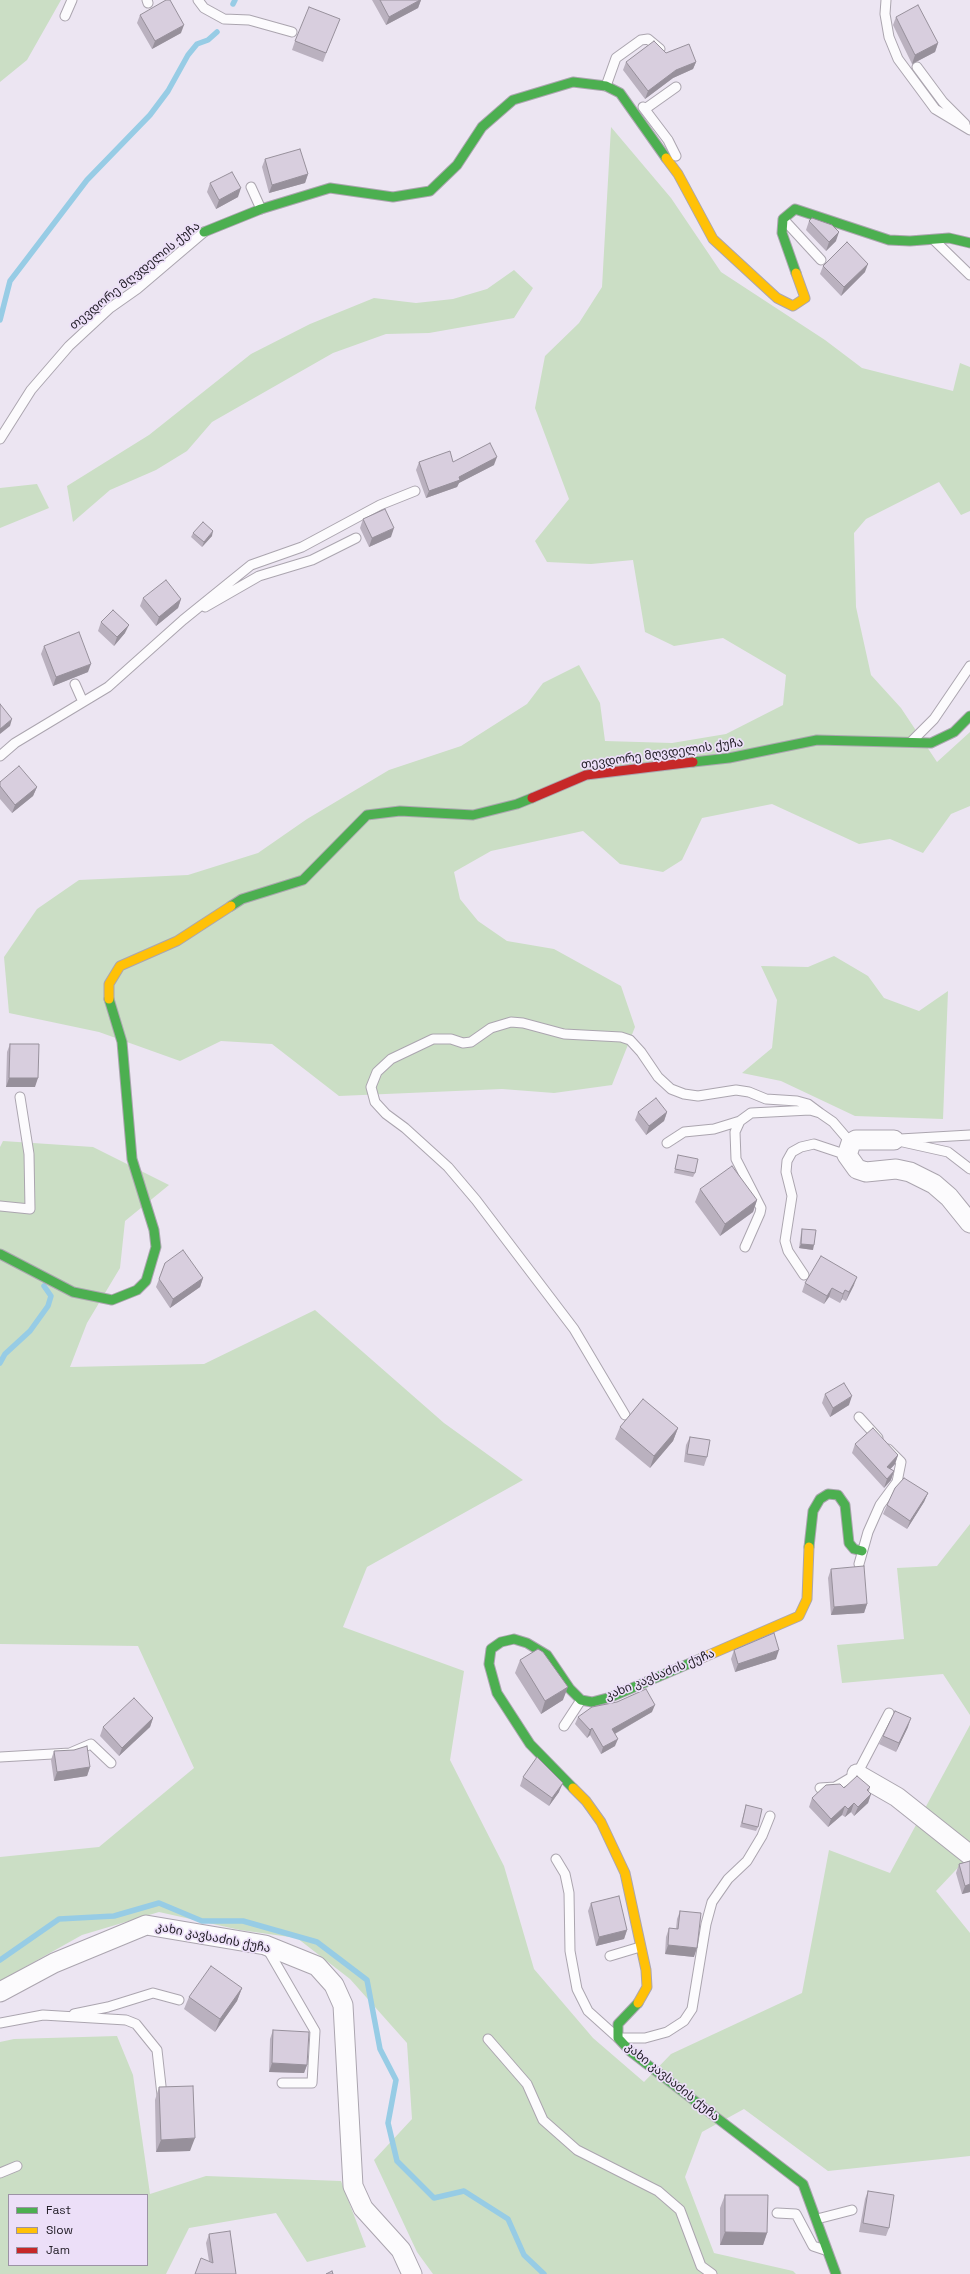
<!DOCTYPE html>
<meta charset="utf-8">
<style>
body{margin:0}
#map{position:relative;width:970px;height:2274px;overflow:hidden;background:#ece5f2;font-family:"Space Grotesk",sans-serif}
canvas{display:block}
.legend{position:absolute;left:8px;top:2194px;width:140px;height:72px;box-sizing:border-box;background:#ecdff8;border:1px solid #9c93a5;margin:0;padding:5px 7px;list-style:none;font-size:12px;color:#242029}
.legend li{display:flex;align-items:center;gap:8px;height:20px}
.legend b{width:20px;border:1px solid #9c93a5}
</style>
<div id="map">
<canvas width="970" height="2274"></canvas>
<ul class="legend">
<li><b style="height:5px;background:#4caf50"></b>Fast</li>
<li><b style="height:5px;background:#ffc107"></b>Slow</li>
<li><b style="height:5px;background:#c62828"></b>Jam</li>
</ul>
</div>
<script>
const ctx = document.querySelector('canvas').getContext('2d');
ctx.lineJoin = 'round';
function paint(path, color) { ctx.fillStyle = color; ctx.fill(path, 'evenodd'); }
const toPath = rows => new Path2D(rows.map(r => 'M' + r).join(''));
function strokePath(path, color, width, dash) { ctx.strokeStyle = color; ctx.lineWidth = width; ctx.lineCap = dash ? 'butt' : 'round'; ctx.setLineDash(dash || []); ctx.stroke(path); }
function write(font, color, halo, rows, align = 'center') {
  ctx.font = font + ' "Space Grotesk","Noto Sans Georgian",sans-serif'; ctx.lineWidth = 3.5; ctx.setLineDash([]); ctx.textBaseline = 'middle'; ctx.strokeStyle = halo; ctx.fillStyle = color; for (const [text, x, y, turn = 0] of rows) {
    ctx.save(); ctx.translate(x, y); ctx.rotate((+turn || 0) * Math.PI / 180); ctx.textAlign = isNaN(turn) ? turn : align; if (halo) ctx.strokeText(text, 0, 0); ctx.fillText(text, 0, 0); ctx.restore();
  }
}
const green = toPath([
 [0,0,61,0,27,60,0,82],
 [611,127,671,198,721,272,825,340,862,368,953,391,960,363,970,367,970,511,961,515,939,482,866,519,854,533,856,607,871,675,901,708,937,762,970,732,970,806,951,814,923,853,890,839,859,844,772,804,702,818,682,860,663,872,620,864,583,831,491,851,454,872,460,899,478,921,507,941,554,949,621,986,635,1027,612,1085,554,1093,502,1089,339,1096,272,1044,221,1041,180,1061,99,1032,9,1013,4,957,37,909,79,880,188,875,258,853,307,819,389,770,461,746,527,704,543,683,579,665,600,703,605,741,672,743,726,734,783,705,786,675,723,638,674,646,645,632,633,560,591,564,547,562,535,541,569,499,535,408,545,356,579,323,602,287],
 [514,270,533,288,514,318,429,333,386,334,333,353,212,422,187,451,156,470,110,490,73,522,67,486,149,435,251,354,310,324,374,298,416,303,453,299,487,289],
 [37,484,49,508,0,528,0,488],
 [834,956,868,976,884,998,919,1011,948,991,943,1119,855,1116,781,1081,742,1073,772,1048,777,1000,761,966,808,967],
 [3,1141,93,1147,169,1185,125,1221,120,1268,87,1323,70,1367,204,1364,315,1310,444,1423,523,1480,367,1567,343,1627,464,1671,450,1760,504,1866,534,1969,593,2038,644,2082,671,2054,802,1993,829,1850,890,1873,970,1725,970,1855,936,1891,970,1933,970,2156,828,2171,744,2109,702,2132,685,2177,714,2253,793,2271,796,2274,433,2274,417,2252,374,2160,412,2119,407,2043,350,1979,297,1938,240,1930,159,1912,82,1935,0,1981,0,1857,99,1847,194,1768,138,1646,0,1644,0,1147],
 [970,1524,970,1715,943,1674,842,1683,837,1645,904,1639,897,1568,937,1566],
 [117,2036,133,2075,150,2194,206,2176,341,2181,366,2247,307,2262,276,2213,189,2228,166,2274,0,2274,0,2042,14,2039],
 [9,2195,147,2195,147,2265,9,2265]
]);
const stream = toPath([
 [233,4,235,0],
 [0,320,10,281,23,264,87,180,150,115,168,91,188,55,197,44,208,40,217,32],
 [0,1363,5,1354,30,1331,48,1306,51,1296,44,1286],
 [0,1960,59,1919,114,1916,159,1903,202,1921,243,1921,317,1942,367,1980,380,2049,396,2080,388,2123,397,2161,434,2198,464,2191,508,2219,524,2255,544,2274]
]);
const lane = toPath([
 [147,0,148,3],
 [198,0,204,8,224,19,249,20,292,32],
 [886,0,885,14,889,37,898,59,935,109,970,130],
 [65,16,72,0],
 [917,67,943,102,965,124],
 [606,86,616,58,641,40,648,39,660,49],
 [643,107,668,140,676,156],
 [645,109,676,87],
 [251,187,261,209],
 [786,222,821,260],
 [935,241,970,275],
 [0,439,31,390,69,346,110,308,137,289,204,232],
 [205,607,259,576,312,560,356,538],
 [75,684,83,702],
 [912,741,934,719,970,666],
 [0,756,15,743,108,687,183,620,251,565,302,547,380,505,415,491],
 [900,1139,970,1135],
 [894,1140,948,1152,970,1169],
 [667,1143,684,1132,714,1129,740,1121],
 [0,1206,30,1209,29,1154,20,1097],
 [745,1247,760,1213,761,1208,736,1159,735,1132,740,1121,751,1113,810,1110,820,1113,833,1122,851,1143],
 [804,1275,788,1251,785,1241,792,1196,786,1172,787,1161,792,1152,801,1147,814,1144,847,1155],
 [625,1415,574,1329,476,1200,448,1167,405,1128,386,1114,375,1102,371,1087,377,1072,391,1059,433,1039,451,1039,463,1043,471,1042,491,1028,511,1022,523,1023,564,1034,621,1037,630,1040,641,1052,658,1077,671,1089,684,1094,698,1096,736,1090,749,1092,766,1099,797,1101,808,1104,820,1113],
 [859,1417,878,1438],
 [859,1564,868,1532,880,1505,897,1482,901,1462,888,1449],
 [564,1726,581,1700],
 [0,1757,70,1753,91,1744,111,1763],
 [820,1788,835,1787,857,1774,889,1713],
 [556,1859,565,1874,569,1893,570,1951,577,1989,588,2011,618,2038,645,2038,667,2032,684,2021,692,2009,706,1924,712,1902,728,1879,747,1861,762,1836,770,1816],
 [268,1950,315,2031,312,2083,282,2083],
 [610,1956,640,1947],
 [74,2014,108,2007,153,1993,179,2000],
 [0,2023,43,2015,126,2020,136,2024,157,2050,162,2095],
 [488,2039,527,2084,543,2120,577,2150,658,2191,680,2210,701,2266,712,2274],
 [0,2173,17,2166],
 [777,2213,796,2214,813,2246,825,2250],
 [817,2219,852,2210]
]);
const street = toPath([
 [894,1140,856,1140,851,1143,847,1155,857,1169,866,1172,896,1169,910,1172,934,1184,949,1197,970,1223],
 [857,1774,897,1797,970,1855],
 [0,1992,54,1963,146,1925,265,1945,317,1966,334,1985,343,2005,353,2186,363,2208,401,2250,412,2274]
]);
const fast = toPath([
 [204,232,261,209,330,188,393,197,430,191,457,165,482,127,513,100,573,82,606,86,620,93,666,158],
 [796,273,782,233,783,219,795,209,889,240,910,241,949,238,970,243],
 [693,762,729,758,817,740,931,743,954,732,970,716],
 [231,906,242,899,303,880,367,815,400,811,473,815,517,804,532,798],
 [0,1254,73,1292,112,1300,137,1290,146,1281,156,1247,154,1230,132,1159,122,1042,109,999],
 [809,1547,813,1511,820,1499,828,1494,838,1495,845,1505,849,1543,854,1549,862,1551],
 [573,1788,530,1744,497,1693,489,1664,491,1649,501,1642,514,1639,527,1643,547,1655,570,1689,581,1700,592,1702,611,1697,702,1658],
 [638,2003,618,2024,618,2038,631,2052,803,2184,836,2274]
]);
const slow = toPath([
 [666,158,678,174,713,239,777,298,793,306,805,298,796,273],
 [109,999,109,984,120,966,177,941,231,906],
 [702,1658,799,1616,807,1599,809,1547],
 [573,1788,586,1801,601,1822,625,1873,646,1970,647,1987,638,2003]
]);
const jam = toPath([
 [532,798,586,775,693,762]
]);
const wall = toPath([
 [372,0,421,0,418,8,386,25],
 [140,15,181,33,152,49,137,23],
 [896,17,938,43,935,52,912,64,893,25],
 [336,27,323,62,292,50,295,41],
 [666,53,696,62,693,69,673,78,645,99,623,70,626,62],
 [265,159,308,174,305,183,269,193,262,167],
 [210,183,238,197,216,209,207,192],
 [809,221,836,241,826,251,806,230],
 [823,266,865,272,841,296,820,274],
 [419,462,453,462,494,465,459,483,457,487,426,498,416,470],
 [363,519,391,537,369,547,360,528],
 [193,533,212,536,202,547,191,537],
 [143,598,181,599,178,608,156,626,140,606],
 [101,622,125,633,114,646,98,631],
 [44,646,88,672,53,686,41,654],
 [0,782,37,787,33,796,12,813,0,799],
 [10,1044,35,1087,6,1087,7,1052],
 [638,1112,667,1112,664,1121,646,1135,635,1120],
 [678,1155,695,1173,693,1177,674,1173],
 [700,1189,757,1200,753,1212,720,1236,695,1202],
 [802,1229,813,1250,799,1248,801,1233],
 [165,1263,203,1278,200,1287,170,1308,156,1287],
 [805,1283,854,1285,846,1301,842,1299,840,1303,829,1297,824,1304,802,1292],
 [825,1394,849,1405,830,1417,822,1403],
 [620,1427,678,1428,673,1441,650,1468,615,1439],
 [690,1437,707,1457,704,1466,684,1462,686,1445],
 [855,1444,898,1455,895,1464,890,1469,894,1471,891,1480,884,1488,852,1453],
 [928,1493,924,1502,907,1529,883,1514,887,1505],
 [831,1569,867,1604,864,1613,831,1615,828,1578],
 [734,1650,776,1659,735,1672,731,1659],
 [520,1660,563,1700,541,1714,515,1673],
 [652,1712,615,1734,615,1746,601,1754,590,1735,587,1738,575,1724,578,1717],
 [153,1718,150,1727,119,1756,100,1736,103,1727],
 [908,1727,896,1752,879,1744,883,1736],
 [54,1751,90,1767,87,1776,54,1781,51,1760],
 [523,1777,559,1792,549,1806,520,1786],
 [870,1787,869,1792,871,1794,868,1803,854,1816,851,1812,845,1817,842,1815,828,1827,809,1807,812,1798,844,1788],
 [746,1805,758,1827,756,1831,740,1827],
 [970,1861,970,1892,962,1894,956,1873,959,1864],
 [591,1903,627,1930,624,1939,596,1946,588,1911],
 [680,1911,694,1957,665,1954,666,1937,669,1928,676,1929,677,1919],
 [242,1988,237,2001,215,2032,184,2009,189,1997],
 [273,2030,307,2065,304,2073,269,2072,270,2039],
 [159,2087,190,2151,156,2152,155,2100],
 [868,2191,889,2228,886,2236,859,2232,865,2199],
 [725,2195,767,2233,763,2245,720,2245,720,2208],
 [209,2234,236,2274,209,2261,206,2243]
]);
const shadedWall = toPath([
 [420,0,421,0,418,8,386,25,389,17],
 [184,25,181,33,152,49,155,41],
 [938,43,935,52,912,64,915,55],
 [696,62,693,69,673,78,645,99,648,91,676,70],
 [308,174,305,183,269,193,272,185],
 [241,188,238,197,216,209,219,200],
 [839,232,836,241,826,251,829,242],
 [868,264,865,272,841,296,844,287],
 [497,457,494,465,459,483,457,487,426,498,429,491],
 [394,528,391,537,369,547,372,538],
 [213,531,212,536,202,547,204,542],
 [181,599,178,608,156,626,159,617],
 [129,625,125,633,114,646,117,637],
 [91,664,88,672,53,686,56,677],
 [12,719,10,726,0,734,0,729],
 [37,787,33,796,12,813,15,805],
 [9,1078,38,1078,35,1087,6,1087],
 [667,1112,664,1121,646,1135,649,1126],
 [757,1200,753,1212,720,1236,725,1224],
 [801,1244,814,1245,813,1250,799,1248],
 [857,1277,854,1285,846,1301,849,1292],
 [203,1278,200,1287,170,1308,173,1299],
 [832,1288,829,1297,824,1304,827,1296],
 [845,1290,842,1299,840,1303,843,1294],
 [852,1396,849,1405,830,1417,833,1408],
 [678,1428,673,1441,650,1468,654,1456],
 [898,1455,895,1464,884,1476,887,1467],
 [894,1471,891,1480,884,1488,887,1479],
 [928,1493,924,1502,907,1529,910,1521],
 [867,1604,864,1613,831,1615,834,1607],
 [779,1650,776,1659,735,1672,738,1664],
 [568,1687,563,1700,541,1714,545,1701],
 [655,1705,652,1712,609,1737,612,1729],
 [153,1718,150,1727,119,1756,122,1748],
 [911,1718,908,1727,896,1752,899,1743],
 [592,1728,590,1735,587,1738,590,1730],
 [618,1739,615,1746,601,1754,603,1747],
 [90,1767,87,1776,54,1781,57,1772],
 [563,1783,559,1792,549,1806,552,1798],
 [871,1794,868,1803,854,1816,858,1807],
 [854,1803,851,1812,845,1817,848,1809],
 [845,1806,842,1815,828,1827,831,1819],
 [970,1884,970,1892,962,1894,965,1886],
 [627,1930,624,1939,596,1946,599,1937],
 [668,1945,697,1948,694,1957,665,1954],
 [242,1988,237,2001,215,2032,220,2019],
 [272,2063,307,2065,304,2073,269,2072],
 [195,2138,190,2151,156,2152,161,2140],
 [725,2232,767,2233,763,2245,720,2245]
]);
const building = toPath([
 [166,0,170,0,184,25,155,41,140,15,166,0],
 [380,0,420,0,389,17,380,0],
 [918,5,938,43,915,55,896,17,918,5],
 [309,7,340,19,326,53,295,41,309,7],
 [654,41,666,53,689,44,696,62,676,70,648,91,626,62,654,41],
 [300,149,308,174,272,185,265,159,300,149],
 [232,172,241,188,219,200,210,183,232,172],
 [812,218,832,225,839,232,829,242,809,221,812,218],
 [847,242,868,264,844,287,823,266,847,242],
 [490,443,497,457,459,477,460,480,429,491,419,462,450,451,453,462,490,443],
 [385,509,394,528,372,538,363,519,385,509],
 [203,522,213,531,204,542,193,533,203,522],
 [166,580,181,599,159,617,143,598,166,580],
 [113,610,129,625,117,637,101,622,113,610],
 [79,632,91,664,56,677,44,646,79,632],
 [0,704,12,719,0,729,0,704],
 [19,766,37,787,15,805,0,786,0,782,19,766],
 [10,1044,39,1044,38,1078,9,1078,10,1044],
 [656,1098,667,1112,649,1126,638,1112,656,1098],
 [678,1155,698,1159,695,1173,675,1169,678,1155],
 [732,1166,757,1200,725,1224,700,1189,732,1166],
 [802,1229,816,1230,814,1245,801,1244,802,1229],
 [183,1250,203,1278,173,1299,159,1279,165,1263,183,1250],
 [821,1256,857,1277,849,1292,845,1290,843,1294,832,1288,827,1296,805,1283,821,1256],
 [844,1383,852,1396,833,1408,825,1394,844,1383],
 [643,1399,678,1428,654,1456,620,1427,643,1399],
 [873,1428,898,1455,887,1467,894,1471,887,1479,855,1444,873,1428],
 [690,1437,710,1440,707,1457,687,1454,690,1437],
 [904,1478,928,1493,910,1521,887,1505,895,1488,904,1478],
 [864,1566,867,1604,834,1607,831,1569,864,1566],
 [774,1633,779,1650,738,1664,734,1650,774,1633],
 [538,1649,543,1652,568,1687,545,1701,520,1660,538,1649],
 [646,1689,655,1705,612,1729,618,1739,603,1747,592,1728,590,1730,578,1717,592,1707,617,1702,646,1689],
 [134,1698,153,1718,122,1748,103,1727,134,1698],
 [895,1711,911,1718,899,1743,883,1736,895,1711],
 [87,1746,90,1767,57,1772,54,1751,74,1750,87,1746],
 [537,1757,563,1783,552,1798,523,1777,537,1757],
 [857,1776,870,1787,867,1790,871,1794,858,1807,854,1803,848,1809,845,1806,831,1819,812,1798,826,1785,840,1784,844,1788,857,1776],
 [746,1805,762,1809,758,1827,742,1823,746,1805],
 [970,1861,970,1884,965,1886,959,1864,970,1861],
 [619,1896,627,1930,599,1937,591,1903,619,1896],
 [680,1911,701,1913,697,1948,668,1945,669,1928,678,1929,680,1911],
 [211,1966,242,1988,220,2019,189,1997,211,1966],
 [273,2030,309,2032,307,2065,272,2063,273,2030],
 [193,2086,195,2138,161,2140,159,2087,193,2086],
 [868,2191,894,2195,889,2228,863,2223,868,2191],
 [725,2195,768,2195,767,2233,725,2232,725,2195],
 [230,2231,236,2274,195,2274,201,2258,213,2263,209,2234,230,2231],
 [332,2271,333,2274,326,2274,332,2271]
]);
const streetNames = [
 ["თევდორე მღვდელის ქუჩა",135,276,-39],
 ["თევდორე მღვდელის ქუჩა",662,754,-8],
 ["კახი კავსაძის ქუჩა",660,1675,-22],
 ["კახი კავსაძის ქუჩა",213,1938,11],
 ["კახი კავსაძის ქუჩა",672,2082,39]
];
paint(green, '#cbdec5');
strokePath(stream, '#97cce5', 5.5);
strokePath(lane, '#aba5af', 11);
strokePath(street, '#aba5af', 21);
strokePath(fast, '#aba5af', 11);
strokePath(slow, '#aba5af', 11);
strokePath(jam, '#aba5af', 11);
strokePath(lane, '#fcfbfd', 9);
strokePath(street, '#fcfbfd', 19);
strokePath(fast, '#4caf50', 9);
strokePath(slow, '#ffc107', 9);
strokePath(jam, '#c62828', 9);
paint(wall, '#bab1bf');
paint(shadedWall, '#97909b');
paint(building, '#d8cede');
strokePath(building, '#97909b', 1);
write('12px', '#242029', '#ecdff8', streetNames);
</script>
